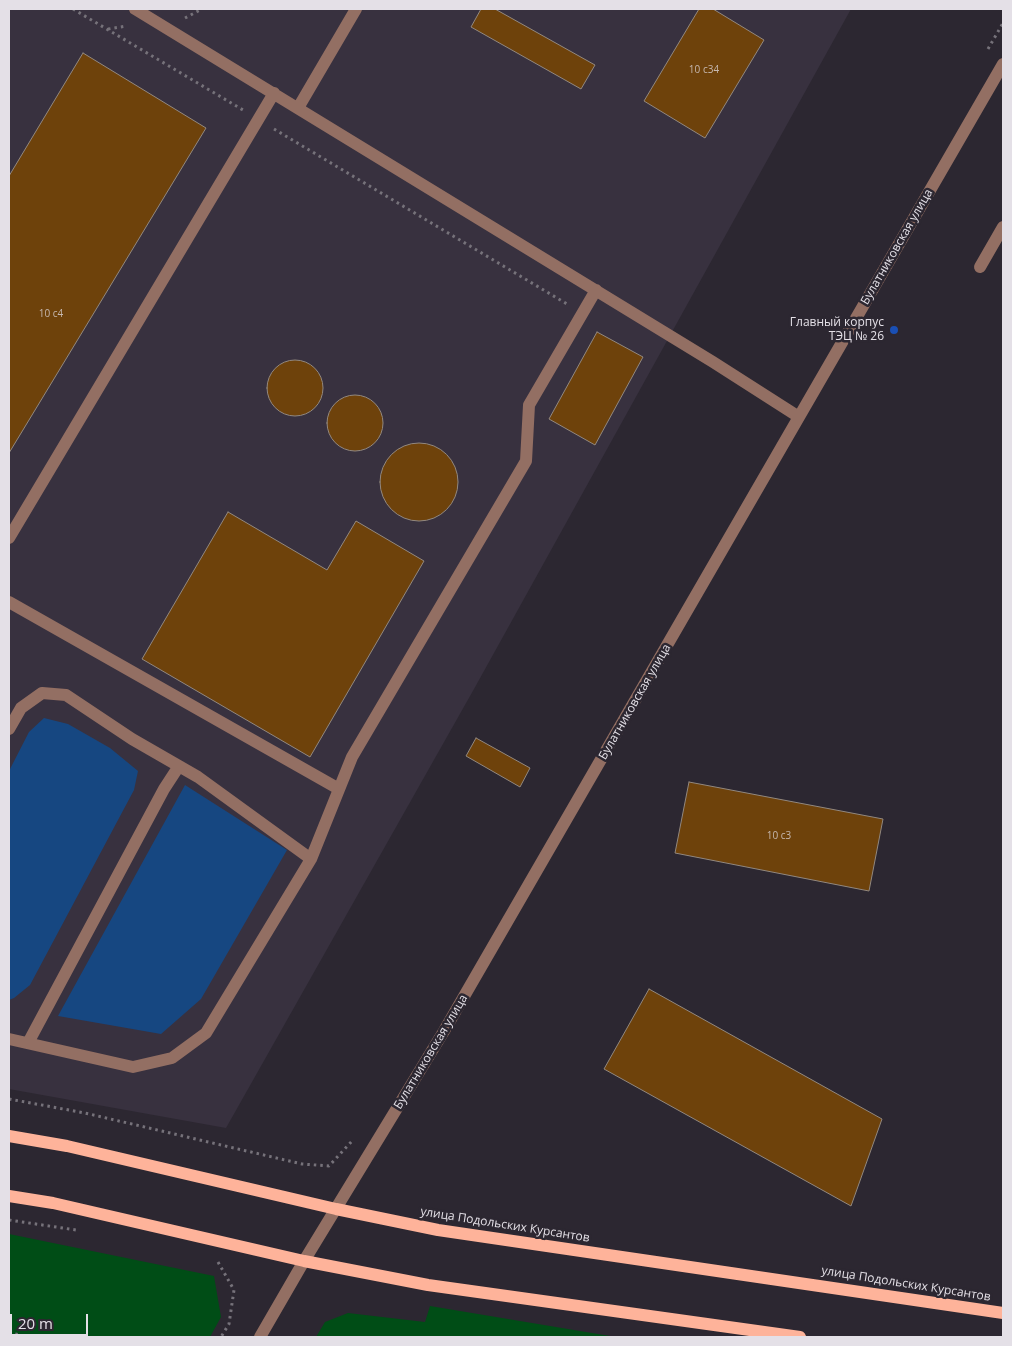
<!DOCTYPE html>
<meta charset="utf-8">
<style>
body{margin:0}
#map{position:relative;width:1012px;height:1346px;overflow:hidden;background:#2c2731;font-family:"Open Sans",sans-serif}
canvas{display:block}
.frame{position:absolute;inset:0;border:10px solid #e4e0e7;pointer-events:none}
.scale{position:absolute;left:10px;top:1314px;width:78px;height:22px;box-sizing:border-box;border:2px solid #e4e0e7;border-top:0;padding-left:6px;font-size:15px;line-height:18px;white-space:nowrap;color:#e4e0e7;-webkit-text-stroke:4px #2c2731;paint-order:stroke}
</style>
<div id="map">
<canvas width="1012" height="1346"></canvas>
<div class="frame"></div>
<div class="scale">20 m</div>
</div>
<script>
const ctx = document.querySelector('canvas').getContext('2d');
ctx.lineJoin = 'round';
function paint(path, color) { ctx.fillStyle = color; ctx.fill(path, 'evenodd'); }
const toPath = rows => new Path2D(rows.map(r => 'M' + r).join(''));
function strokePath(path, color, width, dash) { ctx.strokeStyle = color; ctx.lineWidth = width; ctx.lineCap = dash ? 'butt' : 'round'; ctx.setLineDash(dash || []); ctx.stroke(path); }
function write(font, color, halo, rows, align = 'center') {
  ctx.font = font + ' "Open Sans",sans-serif'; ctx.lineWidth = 5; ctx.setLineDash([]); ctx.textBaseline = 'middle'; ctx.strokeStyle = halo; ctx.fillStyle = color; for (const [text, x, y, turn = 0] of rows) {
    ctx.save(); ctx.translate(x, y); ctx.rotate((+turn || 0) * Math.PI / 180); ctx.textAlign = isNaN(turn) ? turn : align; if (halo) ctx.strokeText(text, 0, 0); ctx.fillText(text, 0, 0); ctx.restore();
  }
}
const built = toPath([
 [9,9,851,9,474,689,226,1128,9,1089]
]);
const green = toPath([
 [9,1234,214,1276,221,1317,210,1337,9,1337],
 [430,1306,616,1337,316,1337,325,1322,348,1313,425,1322]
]);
const water = toPath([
 [44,718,68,724,110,748,138,771,134,790,30,985,14,998,9,1000,9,771,29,732],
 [185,785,287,850,201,999,161,1034,58,1016]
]);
const building = toPath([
 [481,9,495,9,595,65,581,89,471,27,481,9],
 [699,9,713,9,764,40,705,138,644,101,699,9],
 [83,53,206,128,9,453,9,176,83,53],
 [597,332,643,357,595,445,549,419,597,332],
 '267 388a28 28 0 1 1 56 0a28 28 0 1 1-56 0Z',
 '327 423a28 28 0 1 1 56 0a28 28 0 1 1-56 0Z',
 '380 482a39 39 0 1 1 78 0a39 39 0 1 1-78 0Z',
 [228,512,327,570,356,521,424,561,310,757,142,659,228,512],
 [476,738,530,768,520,787,466,756,476,738],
 [689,782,883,819,869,891,675,853,689,782],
 [649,989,882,1119,851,1206,604,1069,649,989]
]);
const path = toPath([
 [73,9,243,110],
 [185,18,202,9],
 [108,29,127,26],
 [988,49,1003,23],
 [274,129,567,304],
 [9,1099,85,1113,302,1164,329,1166,352,1141],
 [9,1220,76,1230],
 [218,1262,234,1290,229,1324,221,1337],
 [9,1332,26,1337]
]);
const minor = toPath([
 [135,9,713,362,799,417],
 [298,108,356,9],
 [980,267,1003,227],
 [9,538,274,93],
 [9,602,339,789],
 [9,729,21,708,42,693,66,695,132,739,198,777,311,859],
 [9,1039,133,1067,172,1058,206,1033,311,859,352,757,526,461,529,405,596,290],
 [28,1043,164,789,179,766],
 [260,1337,304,1261,444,1031,1003,64]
]);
const major = toPath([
 [9,1136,67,1146,336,1209,438,1230,1003,1313],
 [9,1196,53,1203,304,1261,428,1285,800,1337]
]);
const markers = [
 [894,330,5,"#1a4fb4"]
];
const numberNames = [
 ["10 с34",704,70],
 ["10 с4",51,314],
 ["10 с3",779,836]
];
const streetNames = [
 ["Булатниковская улица",897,247,-60],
 ["Булатниковская улица",635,702,-60],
 ["Булатниковская улица",431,1052,-59],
 ["улица Подольских Курсантов",505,1225,9],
 ["улица Подольских Курсантов",906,1284,9]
];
const poiNames = [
 ["Главный корпус",884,323],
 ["ТЭЦ № 26",884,337]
];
paint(built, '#38313f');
paint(green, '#004d16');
paint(water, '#164781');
paint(building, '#6e420b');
strokePath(building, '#92887f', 1);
strokePath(path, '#76727a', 3, [2.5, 4]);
strokePath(minor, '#936f63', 12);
strokePath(major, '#feb39a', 12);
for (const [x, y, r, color] of markers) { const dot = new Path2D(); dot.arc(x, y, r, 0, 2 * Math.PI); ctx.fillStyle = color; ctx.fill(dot); strokePath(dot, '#2c2731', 2); }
write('10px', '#c6b8b0', null, numberNames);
write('12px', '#e4e0e7', '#2c2731', streetNames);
write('12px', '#e4e0e7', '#2c2731', poiNames, 'right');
</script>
